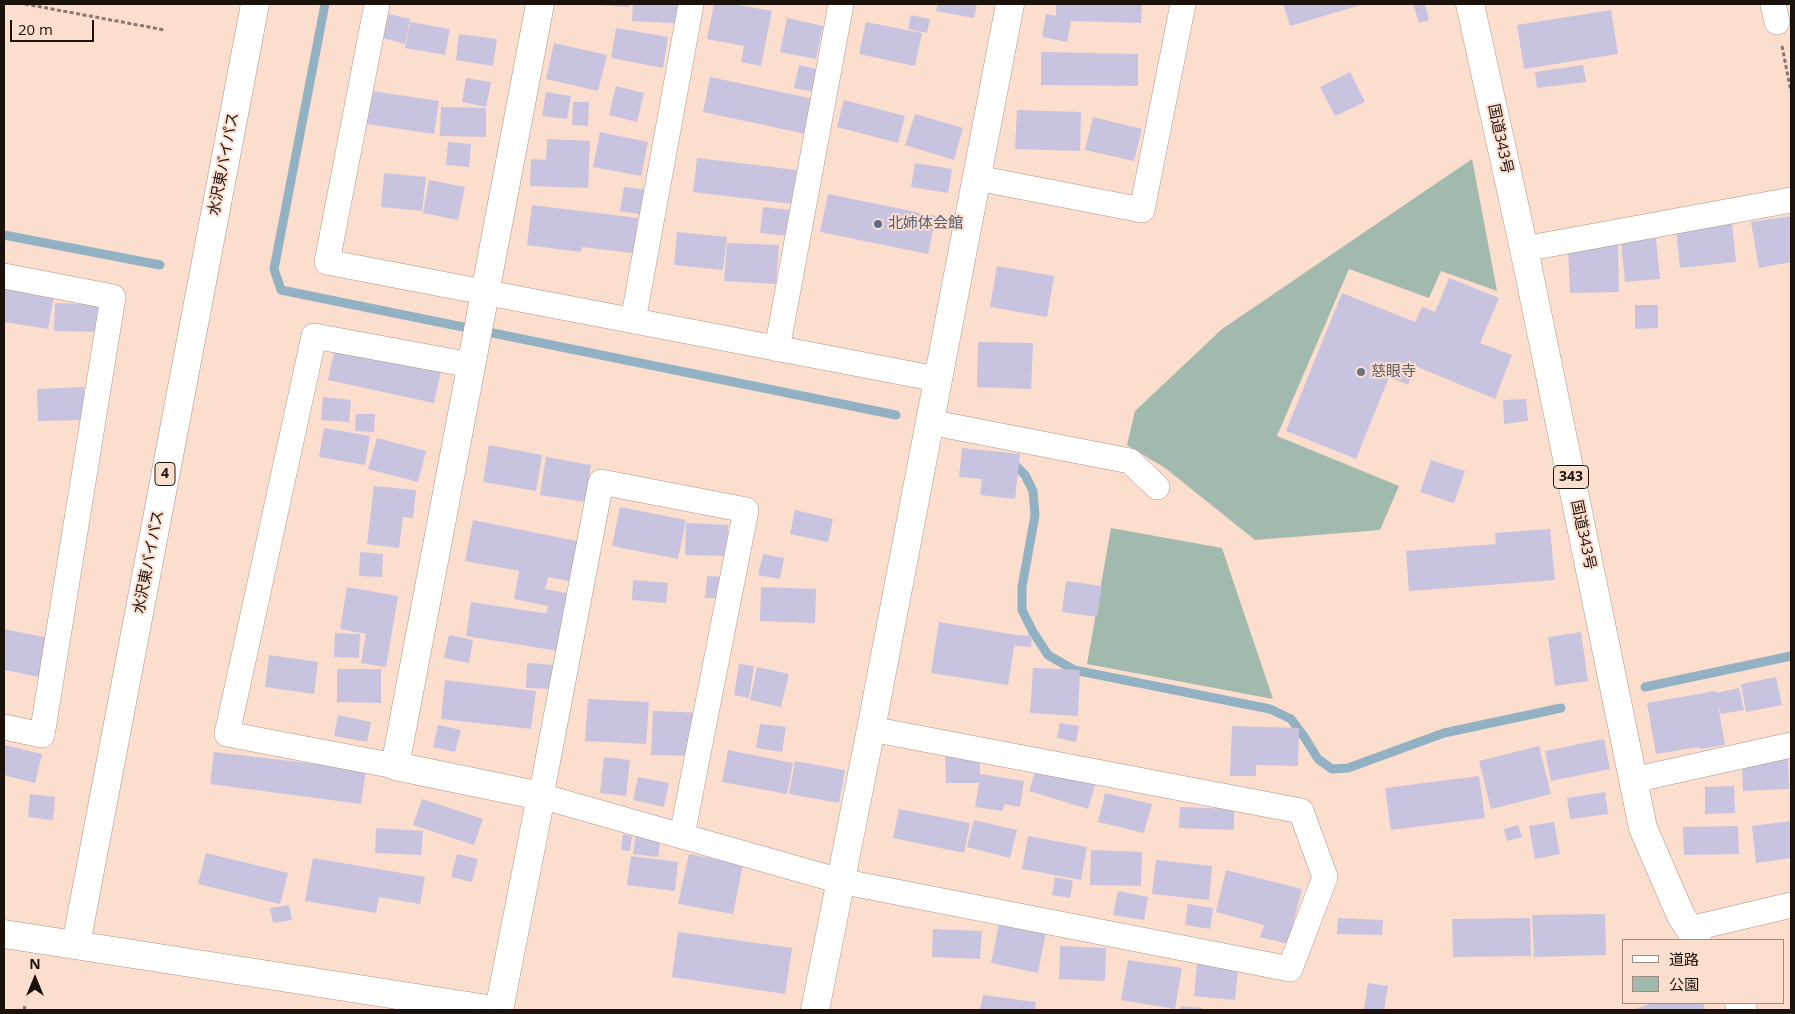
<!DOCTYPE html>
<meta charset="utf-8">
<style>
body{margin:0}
#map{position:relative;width:1795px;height:1014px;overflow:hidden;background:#fcdecf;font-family:"Open Sans","Noto Sans JP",sans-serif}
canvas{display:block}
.frame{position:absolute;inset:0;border:5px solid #1b120c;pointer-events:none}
.legend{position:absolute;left:1622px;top:939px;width:162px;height:65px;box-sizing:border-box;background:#fcdecf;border:1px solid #a28c81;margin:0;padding:6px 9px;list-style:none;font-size:15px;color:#1b120c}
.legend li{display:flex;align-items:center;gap:10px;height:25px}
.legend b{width:25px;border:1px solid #a28c81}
.north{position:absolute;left:10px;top:954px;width:50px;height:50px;-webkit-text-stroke:4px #fcdecf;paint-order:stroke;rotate:0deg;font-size:14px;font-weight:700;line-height:20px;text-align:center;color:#1b120c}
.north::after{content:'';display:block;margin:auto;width:18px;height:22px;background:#1b120c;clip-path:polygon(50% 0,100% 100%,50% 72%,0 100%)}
.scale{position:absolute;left:10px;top:20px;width:84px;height:22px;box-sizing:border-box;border:2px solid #1b120c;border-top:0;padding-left:6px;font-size:15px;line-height:18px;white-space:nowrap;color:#1b120c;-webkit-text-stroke:4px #fcdecf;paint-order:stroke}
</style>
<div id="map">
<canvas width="1795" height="1014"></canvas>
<div class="frame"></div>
<ul class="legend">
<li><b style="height:6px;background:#fff"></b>道路</li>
<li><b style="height:14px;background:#a2baae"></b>公園</li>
</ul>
<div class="north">N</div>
<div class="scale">20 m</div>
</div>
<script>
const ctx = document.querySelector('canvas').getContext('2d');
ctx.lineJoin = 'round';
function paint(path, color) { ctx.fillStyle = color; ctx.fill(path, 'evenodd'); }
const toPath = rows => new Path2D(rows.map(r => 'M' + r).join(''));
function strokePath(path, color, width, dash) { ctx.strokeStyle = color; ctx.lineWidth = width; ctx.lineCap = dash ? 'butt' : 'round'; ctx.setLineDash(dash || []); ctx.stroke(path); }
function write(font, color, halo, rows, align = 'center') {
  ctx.font = font + ' "Open Sans","Noto Sans JP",sans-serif'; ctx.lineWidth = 4; ctx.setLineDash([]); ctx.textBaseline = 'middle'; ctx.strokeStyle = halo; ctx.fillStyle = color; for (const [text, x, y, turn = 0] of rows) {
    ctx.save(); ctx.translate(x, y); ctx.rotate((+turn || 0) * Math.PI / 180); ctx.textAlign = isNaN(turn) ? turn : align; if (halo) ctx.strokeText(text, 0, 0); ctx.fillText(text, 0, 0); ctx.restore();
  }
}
const green = toPath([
 [1472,159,1497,291,1441,271,1429,298,1349,269,1277,436,1399,486,1380,530,1255,540,1165,468,1127,445,1135,411,1222,329],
 [1111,528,1222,548,1273,699,1087,664]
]);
const stream = toPath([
 [325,4,274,269,281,290,896,415],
 [4,235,160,265],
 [1011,461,1025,475,1033,491,1035,515,1022,587,1022,610,1033,632,1048,655,1074,670,1270,709,1291,719,1305,738,1318,759,1332,769,1348,768,1444,733,1561,708],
 [1645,687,1791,656]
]);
const building = toPath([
 [596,4,629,4,629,7,596,5],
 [633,4,692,4,691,24,632,21],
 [714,4,733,4,772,11,761,66,741,62,744,46,707,39],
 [938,4,977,4,974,18,936,11],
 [1056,4,1142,4,1141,23,1071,21,1067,42,1042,37,1046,14,1056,16],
 [1283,4,1364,4,1290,26],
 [1413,4,1425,4,1429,20,1419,23],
 [1611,10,1618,54,1524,69,1517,25],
 [389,14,410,19,405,44,383,38],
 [911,15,930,19,927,33,908,29],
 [787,18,823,26,816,59,780,52],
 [410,22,450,29,445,55,405,48],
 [866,22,922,33,915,66,859,54],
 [616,28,668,37,663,68,611,58],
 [459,34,497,39,493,66,456,60],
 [554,43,607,55,598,91,546,79],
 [1041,52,1138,54,1138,86,1041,85],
 [799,65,824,71,819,93,794,88],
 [1583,65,1586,82,1537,88,1535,72],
 [1350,72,1365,102,1335,116,1320,87],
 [710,77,814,99,806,134,703,112],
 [466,78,491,82,486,107,462,102],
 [616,86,644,93,637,122,609,115],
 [372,91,439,101,434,134,367,124],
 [546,92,571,96,567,119,542,116],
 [844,100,905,116,898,143,837,127],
 [573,102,589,102,588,126,572,125],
 [441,107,486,108,486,137,440,136],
 [1017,110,1081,112,1080,151,1015,149],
 [915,114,963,128,954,160,905,145],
 [1093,117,1142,129,1134,161,1085,150],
 [600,132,648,142,641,176,593,167],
 [547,139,590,141,588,188,530,186,531,159,546,160],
 [448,142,471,144,469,167,446,165],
 [697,158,797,170,793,204,693,192],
 [915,163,952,169,948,193,911,187],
 [384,173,426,177,422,211,381,207],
 [429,180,465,187,458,220,423,213],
 [624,187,649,190,645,215,620,211],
 [828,194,936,216,928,254,820,232],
 [532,205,638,218,633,253,582,247,581,252,527,245],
 [763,207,790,210,787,236,760,233],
 [1791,216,1791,262,1759,268,1751,222],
 [1732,222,1736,262,1680,268,1676,228],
 [677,232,727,237,723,270,674,265],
 [1656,238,1660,279,1625,282,1621,242],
 [727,243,779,245,776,284,724,281],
 [1618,244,1619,292,1570,293,1568,245],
 [997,266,1054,276,1047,317,990,307],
 [1449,278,1499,298,1480,343,1512,355,1495,399,1415,366,1408,385,1389,377,1356,459,1286,431,1342,293,1415,322,1422,307,1435,312],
 [4,288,54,296,48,329,4,322],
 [55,303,107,305,106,332,54,331],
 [1635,305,1658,305,1658,328,1635,329],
 [978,342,1033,343,1031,389,977,387],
 [335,348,441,371,434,403,328,380],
 [84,387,85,420,38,421,37,389],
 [323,397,351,400,349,422,321,420],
 [1526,399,1528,421,1504,424,1503,400],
 [356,414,375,414,374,432,355,431],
 [324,428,370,436,365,465,319,457],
 [377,438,426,451,418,482,368,469],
 [489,445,542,455,536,491,483,482],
 [962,448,1020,454,1015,499,980,495,982,479,959,477],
 [546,457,591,465,585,502,540,495],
 [1431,460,1465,471,1454,503,1420,492],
 [374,486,416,490,413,518,403,517,399,548,367,544],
 [620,507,686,520,678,559,612,546],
 [795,510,833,519,828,542,790,534],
 [473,520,581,542,573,582,548,577,545,589,576,595,564,652,466,636,471,602,556,615,546,613,548,606,514,599,519,571,465,561],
 [686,523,728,525,727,556,685,555],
 [1550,529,1555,580,1409,591,1406,551,1496,544,1495,533],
 [360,552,383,554,382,577,359,576],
 [763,554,784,558,780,579,758,575],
 [707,576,728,577,727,598,705,598],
 [633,580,668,583,666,603,632,600],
 [1066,581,1102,586,1097,617,1062,612],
 [347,587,398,596,386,667,361,663,366,634,340,629],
 [761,587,816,589,815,623,760,621],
 [939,622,1016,635,1032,636,1031,647,1015,646,1015,641,1008,685,931,673],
 [4,629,48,638,40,677,4,670],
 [1581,632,1588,681,1555,686,1548,637],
 [335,633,360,634,359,658,334,657],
 [449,635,473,640,469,663,444,658],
 [269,655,318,662,314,694,265,687],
 [527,663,554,665,553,689,526,688],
 [739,664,754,666,749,698,734,695],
 [757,667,789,674,781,707,750,700],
 [1033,668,1080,670,1078,716,1030,713],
 [337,669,381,669,381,703,337,702],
 [1776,677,1782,705,1746,712,1741,684],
 [445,680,536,691,531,729,441,719],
 [1739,688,1744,710,1721,714,1718,705,1725,745,1700,749,1699,747,1656,754,1647,703,1715,691,1716,693],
 [588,699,649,702,646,744,585,741],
 [653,711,704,713,702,756,651,755],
 [338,715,371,722,367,742,334,736],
 [1060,723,1079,726,1076,742,1057,738],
 [760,724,786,727,782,752,756,748],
 [438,725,461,730,455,752,433,747],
 [1232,726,1299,728,1298,766,1256,765,1256,776,1230,776],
 [1604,739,1610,769,1551,781,1545,751],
 [4,745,42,754,35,783,4,775],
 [1539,746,1551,794,1491,809,1479,761],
 [728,750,793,763,787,794,722,782],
 [979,750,980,774,1024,781,1020,807,1004,804,1003,811,975,807,979,783,946,783,945,751],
 [214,752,366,770,361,804,210,784],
 [604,757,630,760,626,796,600,793],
 [1788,759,1789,789,1743,791,1742,761],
 [795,761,845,770,839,803,789,794],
 [1038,763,1096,782,1088,809,1029,791],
 [1479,776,1485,818,1391,830,1385,788],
 [638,777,669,783,664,807,633,800],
 [1734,786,1735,813,1705,814,1705,787],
 [1605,792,1608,814,1570,819,1567,798],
 [1105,793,1152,804,1144,833,1098,822],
 [30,794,55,797,53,820,28,817],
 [422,799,483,819,474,845,413,825],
 [1180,807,1234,809,1234,830,1179,828],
 [899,809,970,823,964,853,893,838],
 [974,820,1017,830,1010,858,967,847],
 [1791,821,1791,858,1756,863,1752,826],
 [1554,822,1560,854,1535,859,1529,826],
 [1518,825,1522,837,1507,841,1504,829],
 [1738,826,1739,854,1684,855,1683,827],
 [376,828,423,831,421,855,375,853],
 [636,833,661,835,658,857,633,854],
 [623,834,632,836,630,851,621,850],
 [1028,836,1087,847,1081,880,1022,869],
 [1091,850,1142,852,1141,886,1090,885],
 [206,853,288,873,280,904,198,884],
 [457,854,478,859,472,882,451,877],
 [689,854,743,865,733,914,678,904],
 [631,856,678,862,675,891,627,885],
 [313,858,425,877,420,904,379,897,376,913,305,901],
 [1156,860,1212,866,1209,900,1152,894],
 [1226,870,1302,889,1288,944,1260,937,1264,925,1216,912],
 [1055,877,1073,881,1070,898,1052,895],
 [1118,891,1148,897,1144,920,1113,915],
 [1188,904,1213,908,1210,929,1185,925],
 [289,905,292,920,273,923,270,908],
 [1605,914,1606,955,1534,957,1532,915],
 [1338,918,1383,920,1382,935,1337,934],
 [1530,918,1531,956,1453,957,1452,919],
 [999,924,1046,932,1038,973,991,963],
 [933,929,982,931,980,959,932,957],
 [678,932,792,948,785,994,672,977],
 [1060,946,1106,948,1105,981,1059,979],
 [1128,960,1182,968,1175,1009,1121,1000],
 [1197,964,1238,968,1235,1000,1194,996],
 [1368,983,1388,986,1384,1010,1364,1010],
 [983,995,1036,1002,1035,1010,980,1010],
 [1653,1003,1703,1003,1705,1010,1632,1010],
 [1181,1006,1202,1008,1202,1010,1180,1010]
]);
const path = toPath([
 [25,4,165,30],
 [1782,46,1791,92],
 [24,1010,25,1005]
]);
const minor = toPath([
 [377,4,327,262,937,379],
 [1773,4,1777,22],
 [977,178,1142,210,1183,4],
 [1524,249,1791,200],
 [4,276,113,297,42,735,4,727],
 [633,321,691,4],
 [777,349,841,4],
 [929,422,1130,461,1157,487],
 [395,766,227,734,314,336,471,365],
 [1633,780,1791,745],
 [682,835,746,510,601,482,541,796,840,881,1290,969,1325,877,1301,811,871,729],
 [1690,929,1791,905]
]);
const tertiary = toPath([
 [4,934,494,1010],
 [499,1010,541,796,395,766,540,4],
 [815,1010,871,729,1010,4]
]);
const trunk = toPath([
 [1470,4,1524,249,1643,828,1681,916,1697,940],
 [76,944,255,4],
 [1739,1003,1743,1010]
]);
const markers = [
 [878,224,5,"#5c6f8a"],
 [1361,372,5,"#6b7280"]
];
const shields = [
 [165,474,20],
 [1571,477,35]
];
const shieldNames = [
 ["4",165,474],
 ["343",1571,477]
];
const streetNames = [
 ["国道343号",1500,139,78],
 ["水沢東バイパス",224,164,-79],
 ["国道343号",1583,535,78],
 ["水沢東バイパス",149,562,-79]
];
const serviceNames = [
 ["北姉体会館",888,224]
];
const worshipNames = [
 ["慈眼寺",1371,372]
];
paint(green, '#a2baae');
strokePath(stream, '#92b1c3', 9);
paint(building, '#c8c3df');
strokePath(minor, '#af9485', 26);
strokePath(tertiary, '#af9485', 29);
strokePath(trunk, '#af9485', 29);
strokePath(path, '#8b786d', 3, [4, 2.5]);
strokePath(minor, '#fff', 25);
strokePath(tertiary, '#fff', 28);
strokePath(trunk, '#fff', 28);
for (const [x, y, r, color] of markers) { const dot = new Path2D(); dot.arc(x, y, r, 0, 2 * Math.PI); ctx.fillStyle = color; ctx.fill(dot); strokePath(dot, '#fcdecf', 2); }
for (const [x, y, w] of shields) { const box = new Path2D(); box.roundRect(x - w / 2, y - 11.5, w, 23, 4); ctx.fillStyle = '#fcdecf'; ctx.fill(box); strokePath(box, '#1b120c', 1); }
write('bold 14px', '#1b120c', null, shieldNames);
write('15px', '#1b120c', '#fcdecf', streetNames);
write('15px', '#4e5e75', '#fcdecf', serviceNames, 'left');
write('15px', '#5b616d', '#fcdecf', worshipNames, 'left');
</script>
